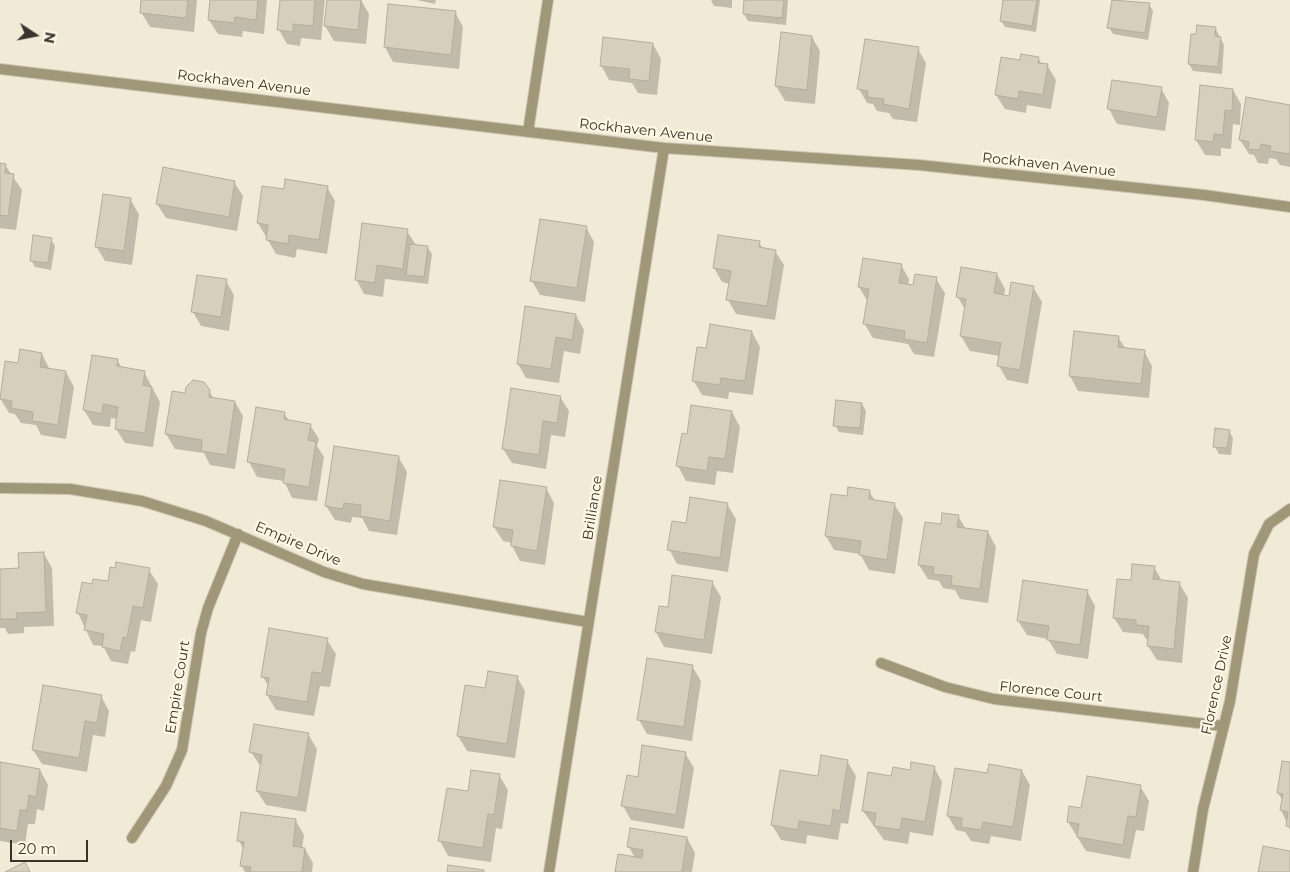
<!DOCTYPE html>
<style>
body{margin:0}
#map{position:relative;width:1290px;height:872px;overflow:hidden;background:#f1ead6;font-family:Montserrat,sans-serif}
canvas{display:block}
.north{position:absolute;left:10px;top:10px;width:50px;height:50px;-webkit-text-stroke:4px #fef8e3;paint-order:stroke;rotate:101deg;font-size:14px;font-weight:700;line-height:20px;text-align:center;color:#37352d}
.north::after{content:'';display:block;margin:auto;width:18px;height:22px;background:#37352d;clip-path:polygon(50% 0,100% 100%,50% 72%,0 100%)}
.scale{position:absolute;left:10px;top:840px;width:78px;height:22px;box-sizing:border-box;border:2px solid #37352d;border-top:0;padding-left:6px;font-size:15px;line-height:18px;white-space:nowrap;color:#37352d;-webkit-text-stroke:4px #fef8e3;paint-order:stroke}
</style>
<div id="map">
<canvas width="1290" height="872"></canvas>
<div class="north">N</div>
<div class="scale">20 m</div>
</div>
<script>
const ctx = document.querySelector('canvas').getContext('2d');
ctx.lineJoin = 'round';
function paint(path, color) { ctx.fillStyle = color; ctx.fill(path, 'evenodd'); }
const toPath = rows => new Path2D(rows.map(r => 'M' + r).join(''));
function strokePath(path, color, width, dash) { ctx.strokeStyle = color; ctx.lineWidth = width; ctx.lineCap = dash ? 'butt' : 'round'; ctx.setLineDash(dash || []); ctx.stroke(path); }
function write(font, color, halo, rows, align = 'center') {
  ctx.font = font + ' Montserrat,sans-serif'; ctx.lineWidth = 4.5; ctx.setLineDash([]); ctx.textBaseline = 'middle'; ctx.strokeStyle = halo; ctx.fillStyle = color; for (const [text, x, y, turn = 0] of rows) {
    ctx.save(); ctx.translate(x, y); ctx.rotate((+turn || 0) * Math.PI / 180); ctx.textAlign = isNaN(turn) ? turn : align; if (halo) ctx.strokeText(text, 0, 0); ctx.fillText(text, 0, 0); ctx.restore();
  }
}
const shadow = toPath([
 [143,0,197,0,194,32,150,27,141,12],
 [211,0,267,0,264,34,243,31,242,37,218,34,209,20],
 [282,0,325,0,321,40,301,38,300,46,287,44,279,30],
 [328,0,361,0,369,14,366,44,334,41,325,26],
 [417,0,436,0,435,4],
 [711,0,732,0,732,8,714,6],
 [746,0,788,0,786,25,748,21,744,14],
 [1004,0,1040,0,1036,32,1005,27,1001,21],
 [1113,0,1149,4,1153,11,1148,40,1113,34,1109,27],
 [455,12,463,27,459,69,393,62,385,47],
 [1215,28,1224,45,1222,74,1193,71,1189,64],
 [812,37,820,51,815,104,785,101,776,86],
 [653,44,661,59,657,95,638,93,632,83,609,80,601,65],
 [918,49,926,63,917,122,893,119,889,113,877,111,873,104,867,103,859,89],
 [1038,58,1042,64,1047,65,1056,80,1051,109,1027,105,1026,113,1005,109,996,95,1021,61],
 [1161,88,1169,103,1165,131,1117,124,1109,109],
 [1233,90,1241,104,1240,125,1233,124,1231,149,1221,148,1221,156,1205,155,1196,140],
 [1290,106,1290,167,1280,165,1276,159,1269,158,1268,164,1258,163,1254,155,1249,154,1240,140],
 [0,164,5,165,22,190,16,230,0,228],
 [234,182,243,196,237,231,166,218,157,204],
 [327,187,335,201,327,254,297,249,295,258,276,254,258,223,285,191],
 [130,199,139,214,132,265,105,261,96,246],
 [586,227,594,242,585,302,540,295,532,281],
 [407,231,416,245,428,248,432,254,428,284,385,279,383,297,364,294,356,279],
 [51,239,55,246,51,270,35,267,31,260],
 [759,242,763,249,775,251,784,265,775,320,736,314,728,300,730,284,722,282,714,268],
 [901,265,909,279,908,286,914,287,936,279,945,293,934,357,914,354,908,344,873,338,864,323,868,302,859,287],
 [997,274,1005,289,1004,296,1010,297,1033,287,1042,302,1028,384,1007,380,999,366,1000,356,970,351,961,336,965,310,958,297],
 [226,281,234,295,229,331,201,326,193,312],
 [576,315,584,330,580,354,564,351,559,383,526,378,518,364],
 [752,332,760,347,753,395,729,392,728,399,702,395,693,380,707,350],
 [1118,337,1126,349,1144,351,1152,366,1149,398,1078,391,1070,376],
 [42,354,50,370,66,372,74,387,66,439,41,435,36,425,21,423,15,414,9,413,0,398,19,365],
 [117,360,122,368,144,372,160,402,153,447,125,443,116,429,118,419,111,418,110,427,93,425,84,410],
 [209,391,214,399,235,402,243,416,235,469,210,465,204,453,175,449,166,434,173,392,186,394],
 [560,397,569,411,565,437,551,435,546,469,512,463,503,449],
 [862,404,866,411,863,435,839,432,835,425],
 [732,412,740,427,733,473,717,471,715,485,686,481,678,466,688,436],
 [284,413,289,421,310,425,319,439,317,446,324,457,317,501,292,498,284,481,257,477,249,462],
 [1229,431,1233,438,1231,455,1219,454,1215,447],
 [399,458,407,472,397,535,369,531,362,518,352,517,351,523,335,520,326,506],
 [546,488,554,503,545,565,520,561,512,546,512,543,503,541,494,527],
 [869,491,875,501,894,504,903,518,895,574,869,570,860,554,834,550,826,536,848,497],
 [727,504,736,519,728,572,677,564,669,549,687,524],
 [958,516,966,529,988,532,996,547,988,603,960,599,955,590,943,588,939,581,928,579,919,565,942,526],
 [44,554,52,568,54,626,24,627,24,633,8,634,5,628,0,628,0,570,20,569],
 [1154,567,1162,581,1179,583,1188,598,1182,663,1157,660,1148,646,1149,639,1146,639,1143,634,1123,632,1114,618,1132,582],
 [149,570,158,584,151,622,141,620,135,652,131,651,128,664,111,661,103,646,93,645,78,613,93,586],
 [712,582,721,597,712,654,664,647,656,632,660,607,669,609],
 [1087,591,1095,606,1088,659,1057,654,1048,639,1027,635,1018,621],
 [327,640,336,654,330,687,320,686,314,716,276,710,267,695,269,687,263,677],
 [692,666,701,681,692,741,647,734,639,720],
 [517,677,525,691,515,758,467,751,458,736,486,689],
 [101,696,109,711,105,737,93,735,87,772,42,764,33,750],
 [308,734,317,749,306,812,266,805,257,791,261,767,251,752],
 [685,753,694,768,684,829,631,820,623,806,639,778],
 [847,761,856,776,848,824,841,823,838,840,807,835,806,844,781,840,772,825,819,778],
 [0,763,40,770,48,785,44,811,37,809,35,824,28,824,25,845,0,841],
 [1290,763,1290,830,1281,810,1283,801,1278,793],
 [934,767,942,782,933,836,910,832,908,844,884,840,863,811,892,778],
 [1022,771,1030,785,1021,841,991,836,989,844,971,841,965,832,956,830,948,816,988,775],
 [499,775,508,790,502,829,496,828,491,862,448,856,440,841,469,792],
 [1140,786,1149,801,1144,831,1136,830,1130,859,1086,851,1068,822,1082,809],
 [296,821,304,835,302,849,305,849,313,863,312,872,245,872,241,865,244,850,239,841],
 [687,838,695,853,692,872,617,872,635,858,629,847]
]);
const building = toPath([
 [141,0,188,0,186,18,140,13,141,0],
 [210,0,258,0,256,20,235,17,234,23,208,20,210,0],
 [280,0,315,0,313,26,293,24,293,32,277,30,280,0],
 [327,0,361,0,358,30,324,26,327,0],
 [744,0,784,0,782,18,743,14,744,0],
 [1003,0,1037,0,1032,26,1000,21,1003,0],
 [1112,0,1150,3,1145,33,1107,28,1112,0],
 [388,4,456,11,451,55,384,47,388,4],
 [1197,25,1216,27,1215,36,1221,37,1218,67,1188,64,1191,34,1196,34,1197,25],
 [781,32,812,36,807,90,775,86,781,32],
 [603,37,653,43,649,81,629,79,630,69,600,66,603,37],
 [865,39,919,47,909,109,883,104,884,99,867,97,868,91,857,89,865,39],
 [1021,54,1039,57,1038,63,1048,64,1043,95,1019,91,1018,99,995,95,1001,57,1020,60,1021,54],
 [1112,80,1162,87,1157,117,1107,109,1112,80],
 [1200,85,1233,89,1232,111,1225,110,1223,135,1214,134,1213,142,1195,140,1200,85],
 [1246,97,1290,105,1290,154,1270,151,1271,146,1261,144,1260,150,1248,149,1249,142,1239,140,1246,97],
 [0,163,6,164,5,173,14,174,8,216,0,215,0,163],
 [163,167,235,181,229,217,156,204,163,167],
 [285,179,328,186,319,240,289,235,288,244,266,240,268,225,257,223,262,186,284,189,285,179],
 [103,194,131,198,124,251,95,247,103,194],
 [540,219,587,226,577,288,530,281,540,219],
 [362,223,408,229,403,269,377,265,375,283,355,280,362,223],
 [33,235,52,238,48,263,30,261,33,235],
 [718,235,760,241,759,247,776,250,767,306,726,300,731,271,713,268,718,235],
 [410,244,428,246,424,277,406,275,410,244],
 [863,258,902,264,899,283,913,285,915,274,937,277,927,343,904,339,905,331,863,324,869,289,858,287,863,258],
 [961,267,997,273,994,293,1009,296,1011,282,1034,286,1020,370,997,366,1001,343,960,336,966,299,956,297,961,267],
 [197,275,227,279,221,317,191,312,197,275],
 [525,306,576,314,572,340,556,337,551,369,517,364,525,306],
 [710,324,752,331,745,381,721,378,720,385,692,381,697,347,706,348,710,324],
 [1074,331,1119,336,1118,347,1145,350,1141,384,1069,376,1074,331],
 [20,349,42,353,40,367,66,371,58,425,32,421,33,412,11,408,12,401,0,399,5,361,18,363,20,349],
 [92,355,118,359,117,366,145,371,143,385,152,387,145,433,115,429,118,407,103,404,102,414,83,410,92,355],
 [193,380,204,382,210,390,209,397,235,401,227,455,201,451,202,440,165,434,172,391,185,393,186,387,193,380],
 [511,388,561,396,557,423,543,421,539,455,502,449,511,388],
 [836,400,862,403,860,428,833,426,836,400],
 [691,405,732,411,725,459,709,457,707,471,676,466,682,433,687,434,691,405],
 [256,407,285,412,284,419,311,424,308,440,316,442,309,487,283,483,285,469,247,462,256,407],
 [1215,428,1230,430,1227,448,1213,447,1215,428],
 [334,446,399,456,390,521,360,516,361,505,344,503,343,509,325,506,334,446],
 [500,480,547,487,537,551,511,546,513,530,493,527,500,480],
 [848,487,870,490,869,499,895,503,887,560,859,555,861,541,825,536,831,494,847,496,848,487],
 [690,497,728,503,720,558,667,550,672,521,686,523,690,497],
 [942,513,959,515,957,527,988,531,980,589,951,585,952,576,933,574,934,567,918,565,925,522,941,524,942,513],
 [44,552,46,612,16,613,17,619,0,619,0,569,19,568,18,553,44,552],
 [116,562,150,568,143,608,133,606,127,638,123,637,120,651,102,647,104,634,84,630,87,615,76,613,82,582,92,584,93,579,108,581,110,567,115,568,116,562],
 [1132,564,1155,566,1153,579,1180,582,1174,649,1147,646,1149,626,1136,625,1136,620,1113,618,1117,579,1131,580,1132,564],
 [672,575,713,581,704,640,655,632,659,606,668,607,672,575],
 [1023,580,1088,590,1080,645,1047,640,1049,626,1017,621,1023,580],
 [269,628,328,638,322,673,312,672,307,702,266,695,269,678,261,677,269,628],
 [647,658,693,665,684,727,637,720,647,658],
 [488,671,518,676,507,744,457,736,465,685,485,688,488,671],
 [43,685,102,695,97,723,85,721,79,758,32,750,43,685],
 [254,724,309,733,298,798,256,791,262,755,249,752,254,724],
 [642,745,686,752,676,815,621,806,627,775,638,777,642,745],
 [821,755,848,760,840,811,833,809,831,826,799,821,798,830,771,825,780,770,818,776,821,755],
 [1282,761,1290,762,1290,827,1286,826,1288,812,1280,810,1283,794,1277,793,1282,761],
 [0,762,40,769,36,797,29,795,27,810,20,810,17,831,0,828,0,762],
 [911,762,935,766,925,822,902,818,900,830,874,826,876,813,862,811,868,772,891,776,893,767,910,770,911,762],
 [989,764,1022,770,1013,827,983,822,981,830,961,827,962,818,947,816,955,768,987,773,989,764],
 [471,770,500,774,494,815,488,814,483,848,438,841,447,788,468,791,471,770],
 [1087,776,1141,785,1136,817,1128,816,1123,845,1077,837,1079,824,1067,822,1069,806,1081,808,1087,776],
 [241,812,296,819,293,846,305,848,302,872,250,872,251,867,240,866,244,842,237,841,241,812],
 [630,828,687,837,682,872,615,872,618,854,642,858,643,850,627,847,630,828],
 [1263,846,1290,851,1290,872,1258,872,1263,846],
 [25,862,30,872,5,872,25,862],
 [448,865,484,870,484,872,447,872,448,865]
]);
const minor = toPath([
 [0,69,664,148,919,165,1204,195,1290,207],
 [528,132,548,0],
 [0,488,70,489,142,501,206,521,324,572,363,584,588,622],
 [881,663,945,687,994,699,1223,726],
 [132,838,166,786,182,750,201,633,208,608,238,534],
 [549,872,664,148],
 [1193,872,1203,809,1230,701,1254,554,1269,524,1290,509]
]);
const streetNames = [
 ["Rockhaven Avenue",244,83,7],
 ["Rockhaven Avenue",646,131,6],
 ["Rockhaven Avenue",1049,165,6],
 ["Brilliance",593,508,-81],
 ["Empire Drive",298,544,23],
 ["Florence Drive",1217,685,-78],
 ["Empire Court",178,687,-81],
 ["Florence Court",1051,692,6]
];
paint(shadow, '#0003');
paint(building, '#d5cfbb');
strokePath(building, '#b3ad9a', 1);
strokePath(minor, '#ccc6b4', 12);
strokePath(minor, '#a09779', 10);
write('14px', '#37352d', '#fef8e3', streetNames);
</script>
